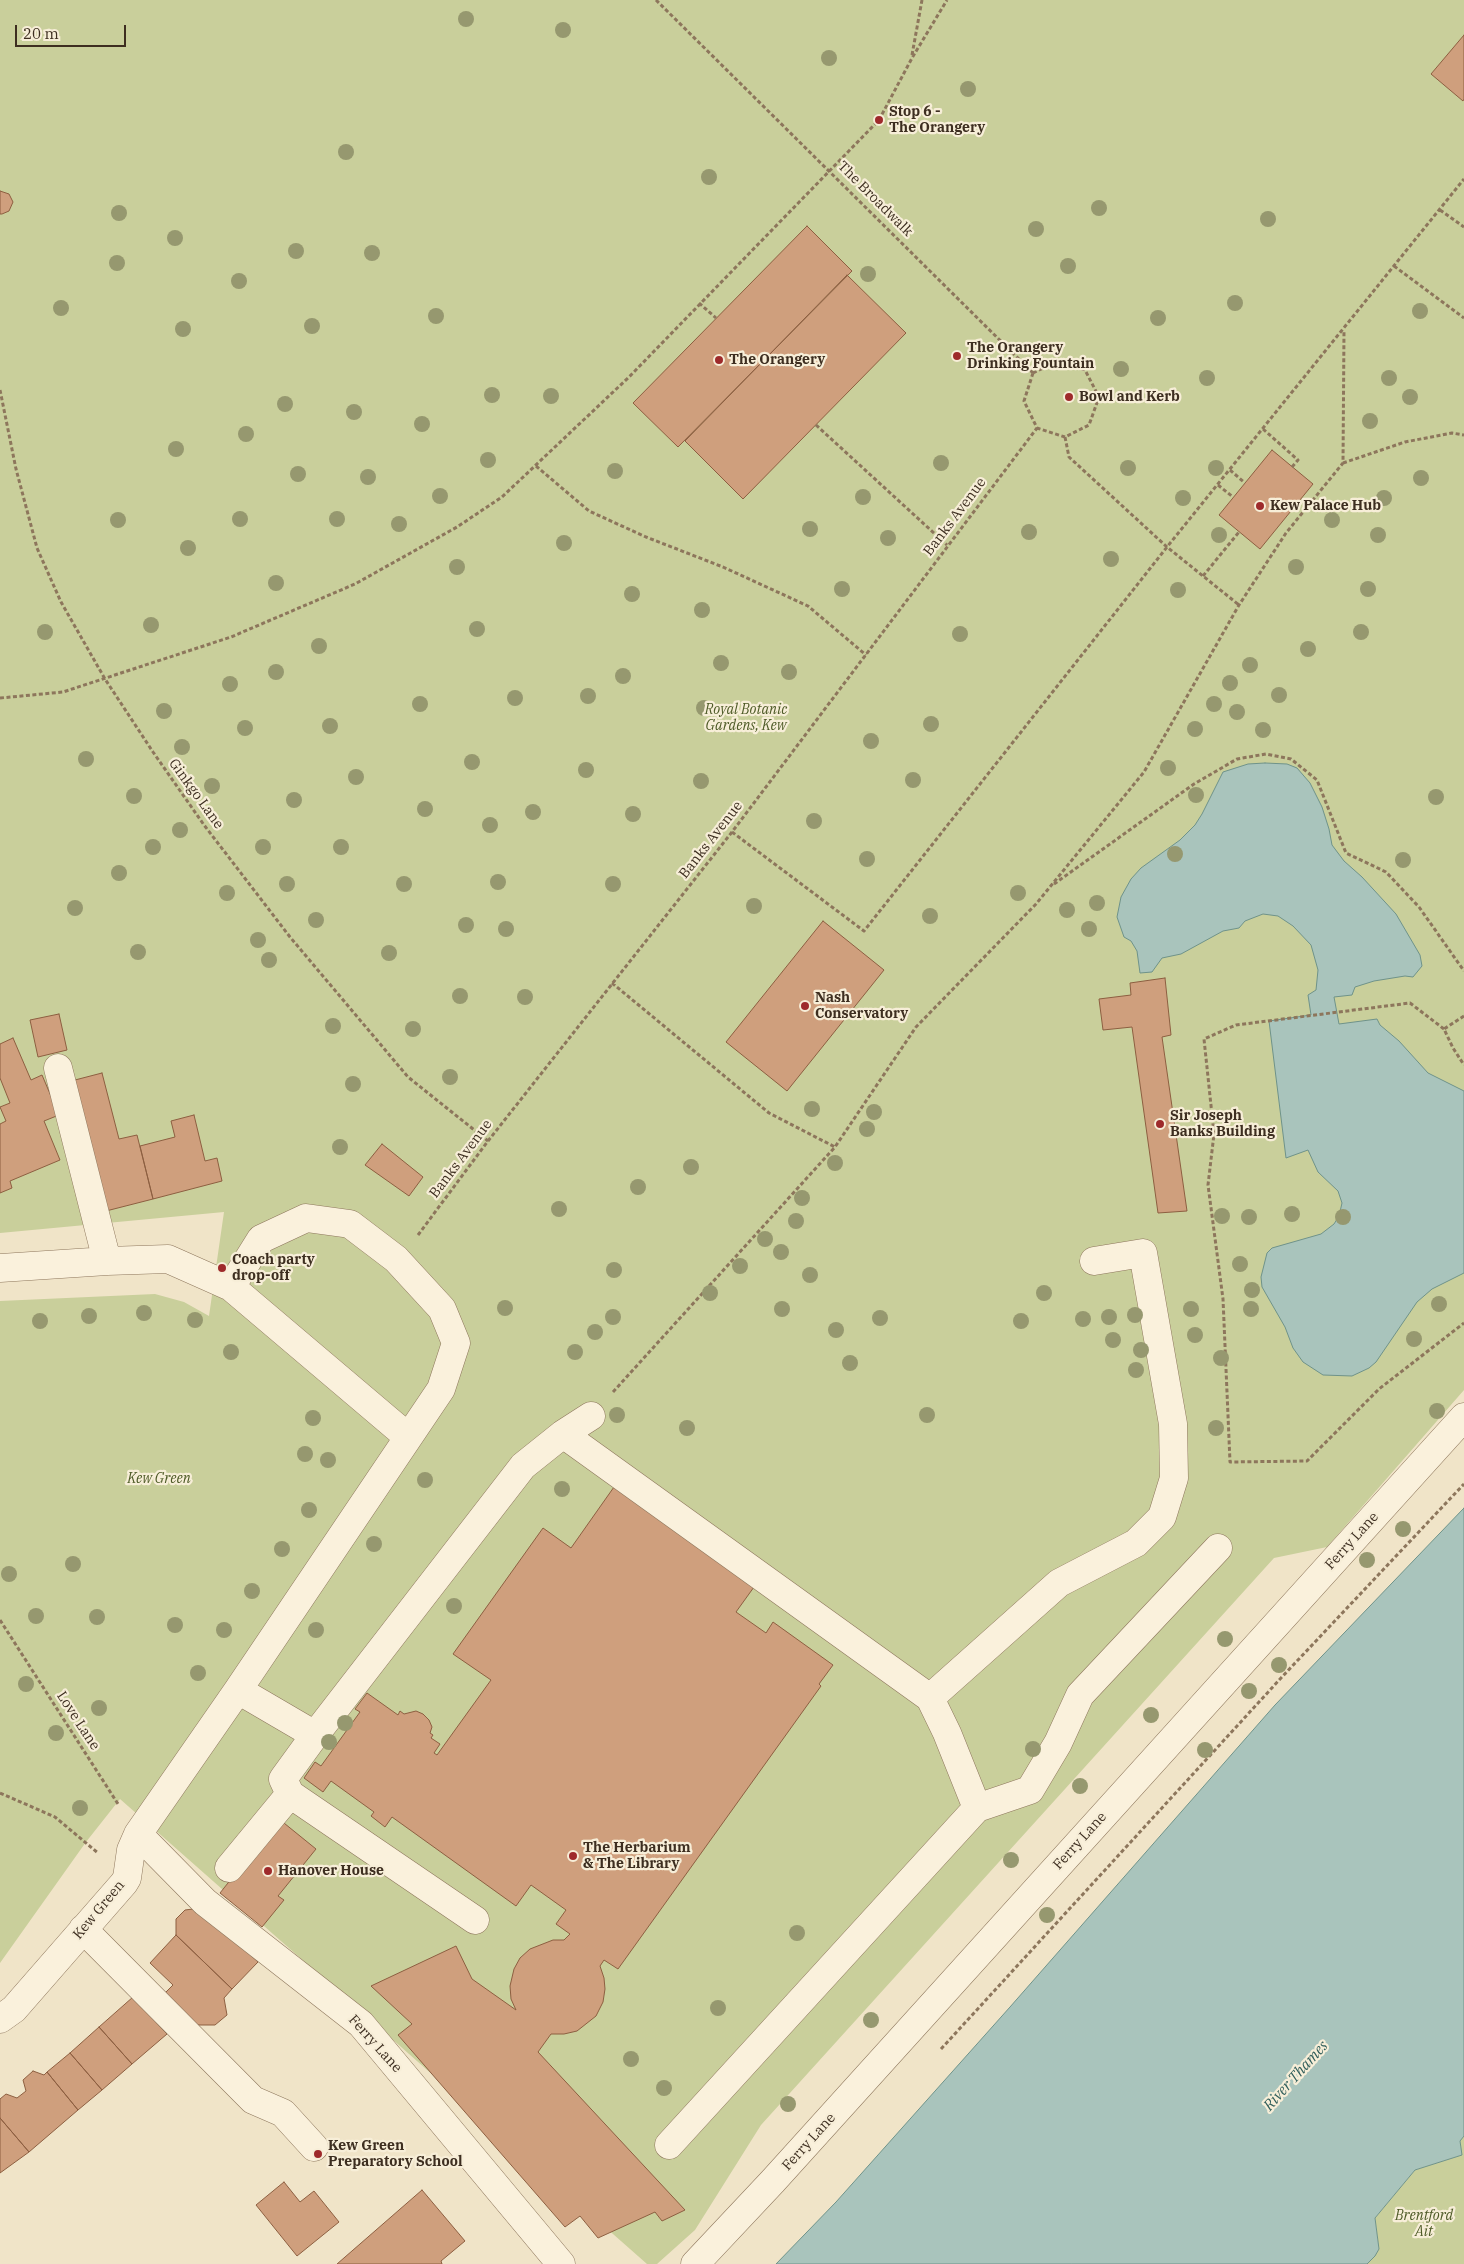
<!DOCTYPE html>
<style>
body{margin:0}
#map{position:relative;width:1464px;height:2264px;overflow:hidden;background:#f0e4c8;font-family:"IBM Plex Serif",serif}
canvas{display:block}
.scale{position:absolute;left:15px;top:25px;width:111px;height:22px;box-sizing:border-box;border:2px solid #3d2e20;border-top:0;padding-left:6px;font-size:15px;line-height:18px;white-space:nowrap;color:#3d2e20;-webkit-text-stroke:4px #f7eed8;paint-order:stroke}
</style>
<div id="map">
<canvas width="1464" height="2264"></canvas>
<div class="scale">20 m</div>
</div>
<script>
const ctx = document.querySelector('canvas').getContext('2d');
ctx.lineJoin = 'round';
function paint(path, color) { ctx.fillStyle = color; ctx.fill(path, 'evenodd'); }
const toPath = rows => new Path2D(rows.map(r => 'M' + r).join(''));
function strokePath(path, color, width, dash) { ctx.strokeStyle = color; ctx.lineWidth = width; ctx.lineCap = dash ? 'butt' : 'round'; ctx.setLineDash(dash || []); ctx.stroke(path); }
function write(font, color, halo, rows, align = 'center') {
  ctx.font = font + ' "IBM Plex Serif",serif'; ctx.lineWidth = 4.5; ctx.setLineDash([]); ctx.textBaseline = 'middle'; ctx.strokeStyle = halo; ctx.fillStyle = color; for (const [text, x, y, turn = 0] of rows) {
    ctx.save(); ctx.translate(x, y); ctx.rotate((+turn || 0) * Math.PI / 180); ctx.textAlign = isNaN(turn) ? turn : align; if (halo) ctx.strokeText(text, 0, 0); ctx.fillText(text, 0, 0); ctx.restore();
  }
}
const green = toPath([
 [0,0,1464,0,1464,1390,1327,1547,1274,1558,761,2125,695,2230,657,2264,647,2264,120,1799,86,1842,0,1963,0,1301,155,1294,184,1302,209,1316,224,1212,0,1233],
 [1464,2136,1464,2264,1367,2264,1379,2249,1375,2218,1415,2170,1461,2155,1460,2140]
]);
const water = toPath([
 [1265,763,1287,764,1297,768,1310,783,1322,807,1329,829,1332,845,1344,861,1362,877,1396,914,1420,955,1422,966,1413,977,1405,976,1374,981,1355,987,1352,995,1334,997,1339,1024,1377,1019,1380,1025,1399,1041,1428,1073,1464,1091,1464,1273,1432,1289,1417,1302,1376,1362,1369,1368,1352,1376,1323,1375,1303,1362,1293,1348,1285,1327,1262,1287,1261,1277,1267,1253,1272,1248,1321,1234,1334,1224,1339,1216,1342,1203,1338,1191,1318,1172,1308,1150,1286,1158,1269,1021,1311,1015,1308,995,1316,990,1318,970,1311,945,1293,926,1278,916,1263,914,1245,921,1239,928,1223,931,1181,954,1162,958,1152,972,1140,973,1137,951,1131,941,1124,937,1117,917,1121,897,1131,879,1141,868,1180,840,1195,825,1202,814,1223,772,1248,764,1265,763],
 [1464,1508,1464,2136,1460,2141,1462,2155,1415,2170,1375,2218,1379,2249,1375,2256,1367,2264,776,2264,836,2202,1010,2007,1275,1705,1464,1508]
]);
const building = toPath([
 [1464,35,1464,99,1463,101,1431,74,1464,35],
 [0,191,9,194,13,202,9,211,2,214,0,214,0,191],
 [807,226,852,271,678,447,633,403,807,226],
 [847,275,906,333,743,499,685,441,847,275],
 [1272,450,1313,484,1260,549,1219,515,1272,450],
 [823,921,884,970,787,1091,726,1042,823,921],
 [1165,978,1171,1035,1162,1037,1187,1211,1158,1213,1132,1027,1103,1030,1099,999,1131,995,1130,983,1165,978],
 [59,1014,67,1050,38,1057,30,1020,59,1014],
 [13,1038,31,1080,42,1075,59,1115,44,1121,60,1160,10,1181,12,1188,0,1193,0,1124,6,1121,0,1107,10,1103,0,1078,0,1044,13,1038],
 [102,1073,119,1139,137,1135,153,1199,106,1211,75,1080,102,1073],
 [194,1115,205,1161,217,1158,222,1181,153,1199,140,1146,175,1137,171,1121,194,1115],
 [382,1144,423,1177,409,1196,365,1165,382,1144],
 [614,1487,754,1587,736,1612,766,1633,773,1622,833,1665,819,1684,821,1686,618,1969,604,1960,600,1966,604,1978,605,1989,603,2002,596,2016,577,2031,564,2034,551,2034,538,2052,685,2210,662,2221,655,2212,598,2238,580,2216,565,2227,398,2035,412,2024,371,1986,456,1946,472,1979,516,2010,511,1999,510,1986,514,1969,520,1958,530,1949,553,1940,564,1940,570,1934,556,1924,566,1910,531,1885,516,1906,392,1817,385,1827,371,1816,374,1812,331,1781,323,1792,304,1778,315,1762,321,1766,360,1712,355,1709,367,1693,398,1715,400,1711,404,1714,416,1711,423,1714,429,1720,432,1727,430,1733,433,1735,431,1738,440,1744,434,1753,437,1755,491,1680,453,1654,543,1528,571,1548,614,1487],
 [279,1819,316,1849,278,1896,284,1900,262,1927,220,1893,279,1819],
 [201,1908,258,1962,232,1989,176,1935,176,1919,185,1910,201,1908],
 [176,1935,232,1989,224,1998,227,2015,215,2025,197,2025,165,1993,173,1985,150,1963,176,1935],
 [133,1997,167,2034,132,2064,99,2027,133,1997],
 [99,2027,132,2064,102,2090,70,2053,99,2027],
 [70,2053,102,2090,78,2110,47,2072,70,2053],
 [33,2071,44,2075,47,2072,78,2110,29,2152,0,2118,0,2099,6,2094,17,2098,26,2091,23,2080,33,2071],
 [0,2118,29,2152,0,2173,0,2118],
 [284,2182,300,2202,314,2191,339,2222,297,2256,256,2205,284,2182],
 [422,2190,465,2241,441,2261,442,2264,337,2264,422,2190]
]);
const path = toPath([
 [656,0,1033,373],
 [912,55,922,0],
 [1440,210,1464,227],
 [1394,266,1464,318],
 [699,303,716,318],
 [1033,373,1058,361,1085,370,1099,397,1089,425,1065,437,1037,428],
 [1033,373,1024,401,1037,428],
 [0,390,16,469,37,548,61,602,105,679,153,752,204,825,290,937,408,1077,488,1141],
 [816,425,947,545],
 [1263,429,1298,460,1292,467],
 [1065,437,1069,457,1167,547,1239,605],
 [1343,463,1405,442,1452,433,1464,435],
 [536,466,589,511,646,537,723,567,808,606,866,655],
 [1230,470,1245,483],
 [1218,485,1233,497],
 [1203,576,1239,532],
 [0,698,63,692,231,637,355,584,457,527,502,497,629,377,879,120,912,58,947,0],
 [732,832,864,931,1167,547,1464,179],
 [1054,884,1194,784,1237,759,1266,754,1291,759,1317,780,1346,853,1386,872,1419,907,1464,971],
 [612,983,769,1113,835,1147],
 [1464,1016,1444,1029,1453,1048,1464,1065],
 [1444,1029,1410,1003,1236,1025,1204,1039,1214,1134,1208,1185,1223,1299,1230,1462,1307,1461,1379,1389,1464,1323],
 [418,1235,488,1141,732,832,1037,428],
 [613,1392,835,1147,916,1027,1036,904,1144,772,1239,605,1286,533,1343,463,1344,330],
 [0,1620,118,1804],
 [0,1793,55,1817,98,1853],
 [941,2049,1281,1678,1464,1484]
]);
const minor = toPath([
 [58,1068,107,1261],
 [0,1268,107,1261,168,1259,231,1287,408,1437],
 [563,1434,930,1698,1059,1583,1136,1543,1162,1517,1174,1478,1173,1424,1143,1253,1094,1261],
 [238,1690,315,1735],
 [290,1794,475,1920],
 [977,1808,1030,1790,1058,1743,1080,1695,1218,1548],
 [138,1834,205,1902,361,2024,561,2264],
 [229,1868,290,1794,283,1779,315,1735,523,1466,563,1434,591,1416],
 [83,1929,253,2100,283,2113,314,2147],
 [0,2019,14,2009,124,1883,127,1878,131,1850,138,1834,238,1690,441,1389,456,1343,442,1309,396,1259,350,1224,306,1218,261,1239,231,1287],
 [669,2145,977,1808,947,1733,930,1698],
 [695,2264,773,2181,1464,1417]
]);
const trees = [
 [466,19],
 [563,30],
 [829,58],
 [968,89],
 [346,152],
 [709,177],
 [1099,208],
 [119,213],
 [1268,219],
 [1036,229],
 [175,238],
 [296,251],
 [372,253],
 [117,263],
 [1068,266],
 [868,274],
 [239,281],
 [1235,303],
 [61,308],
 [1420,311],
 [436,316],
 [1158,318],
 [312,326],
 [183,329],
 [1121,369],
 [1207,378],
 [1389,378],
 [492,395],
 [551,396],
 [1410,397],
 [285,404],
 [354,412],
 [1370,421],
 [422,424],
 [246,434],
 [176,449],
 [488,460],
 [941,463],
 [1128,468],
 [1216,468],
 [615,471],
 [298,474],
 [368,477],
 [1421,478],
 [440,496],
 [863,497],
 [1183,498],
 [1384,498],
 [240,519],
 [337,519],
 [118,520],
 [1332,520],
 [399,524],
 [810,529],
 [1029,532],
 [1219,535],
 [1378,535],
 [888,538],
 [564,543],
 [188,548],
 [1111,559],
 [457,567],
 [1296,567],
 [276,583],
 [842,589],
 [1368,589],
 [1178,590],
 [632,594],
 [702,610],
 [151,625],
 [477,629],
 [45,632],
 [1361,632],
 [960,634],
 [319,646],
 [1308,649],
 [721,663],
 [1250,665],
 [276,672],
 [789,672],
 [623,676],
 [1230,683],
 [230,684],
 [1279,695],
 [588,696],
 [515,698],
 [420,704],
 [1214,704],
 [704,708],
 [164,711],
 [1237,712],
 [931,724],
 [330,726],
 [245,728],
 [1195,729],
 [1263,730],
 [871,741],
 [182,747],
 [86,759],
 [472,762],
 [1168,768],
 [586,770],
 [356,777],
 [913,780],
 [701,781],
 [212,786],
 [1196,795],
 [134,796],
 [1436,797],
 [294,800],
 [425,809],
 [533,812],
 [633,814],
 [814,821],
 [490,825],
 [180,830],
 [153,847],
 [263,847],
 [341,847],
 [1175,854],
 [867,859],
 [1403,860],
 [119,873],
 [498,882],
 [287,884],
 [404,884],
 [613,884],
 [227,893],
 [1018,893],
 [1097,903],
 [754,906],
 [75,908],
 [1067,910],
 [930,916],
 [316,920],
 [466,925],
 [506,929],
 [1089,929],
 [258,940],
 [138,952],
 [389,953],
 [269,960],
 [460,996],
 [525,997],
 [333,1026],
 [413,1029],
 [450,1077],
 [353,1084],
 [812,1109],
 [874,1112],
 [867,1129],
 [340,1147],
 [835,1163],
 [691,1167],
 [638,1187],
 [802,1198],
 [559,1209],
 [1292,1214],
 [1222,1216],
 [1249,1217],
 [1343,1217],
 [796,1221],
 [765,1239],
 [781,1252],
 [1240,1264],
 [740,1266],
 [614,1270],
 [810,1275],
 [1252,1290],
 [710,1293],
 [1044,1293],
 [1439,1304],
 [505,1308],
 [782,1309],
 [1191,1309],
 [1251,1309],
 [144,1313],
 [1135,1315],
 [89,1316],
 [613,1317],
 [1109,1317],
 [880,1318],
 [1083,1319],
 [195,1320],
 [40,1321],
 [1021,1321],
 [836,1330],
 [595,1332],
 [1195,1335],
 [1414,1339],
 [1113,1340],
 [1141,1350],
 [231,1352],
 [575,1352],
 [1221,1358],
 [850,1363],
 [1136,1370],
 [1437,1411],
 [617,1415],
 [927,1415],
 [313,1418],
 [687,1428],
 [1216,1428],
 [305,1454],
 [328,1460],
 [425,1480],
 [562,1489],
 [309,1510],
 [1403,1529],
 [374,1544],
 [282,1549],
 [1367,1560],
 [73,1564],
 [9,1574],
 [252,1591],
 [454,1606],
 [36,1616],
 [97,1617],
 [175,1625],
 [224,1630],
 [316,1630],
 [1225,1639],
 [1279,1665],
 [198,1673],
 [26,1684],
 [1249,1691],
 [99,1708],
 [1151,1715],
 [345,1723],
 [56,1733],
 [329,1742],
 [1033,1749],
 [1205,1750],
 [1080,1786],
 [80,1808],
 [1011,1860],
 [1047,1915],
 [797,1933],
 [718,2008],
 [871,2020],
 [631,2059],
 [664,2088],
 [788,2104]
];
const markers = [
 [879,120,5,"#9e2a2b"],
 [957,356,5,"#9e2a2b"],
 [719,360,5,"#9e2a2b"],
 [1069,397,5,"#9e2a2b"],
 [1260,506,5,"#9e2a2b"],
 [805,1006,5,"#9e2a2b"],
 [1160,1124,5,"#9e2a2b"],
 [222,1268,5,"#9e2a2b"],
 [573,1856,5,"#9e2a2b"],
 [268,1871,5,"#9e2a2b"],
 [318,2154,5,"#9e2a2b"]
];
const poiNames = [
 ["Stop 6 -",889,112],
 ["The Orangery",889,128],
 ["The Orangery",967,348],
 ["Drinking Fountain",967,364],
 ["The Orangery",729,360],
 ["Bowl and Kerb",1079,397],
 ["Kew Palace Hub",1270,506],
 ["Nash",815,998],
 ["Conservatory",815,1014],
 ["Sir Joseph",1170,1116],
 ["Banks Building",1170,1132],
 ["Coach party",232,1260],
 ["drop-off",232,1276],
 ["The Herbarium",583,1848],
 ["& The Library",583,1864],
 ["Hanover House",278,1871],
 ["Kew Green",328,2146],
 ["Preparatory School",328,2162]
];
const streetNames = [
 ["The Broadwalk",875,199,45],
 ["Banks Avenue",955,517,-53],
 ["Ginkgo Lane",196,794,54],
 ["Banks Avenue",711,840,-52],
 ["Banks Avenue",461,1159,-53],
 ["Ferry Lane",1352,1541,-48],
 ["Love Lane",78,1721,57],
 ["Ferry Lane",1080,1841,-48],
 ["Kew Green",99,1910,-50],
 ["Ferry Lane",375,2044,48],
 ["Ferry Lane",809,2142,-48]
];
const parkNames = [
 ["Royal Botanic",746,710],
 ["Gardens, Kew",746,726],
 ["Kew Green",159,1479],
 ["Brentford",1424,2216],
 ["Ait",1424,2232]
];
const waterNames = [
 ["River Thames",1296,2076,-48]
];
paint(green, '#c9cf9b');
paint(water, '#a9c4bc');
strokePath(water, '#6f938a', 1);
paint(building, '#cf9f7d');
strokePath(building, '#8d5f41', 1);
strokePath(minor, '#8d765c', 29);
strokePath(path, '#8d765c', 3, [4, 2.5]);
strokePath(minor, '#faf1dc', 28);
ctx.fillStyle = '#96986f';
for (const [x, y] of trees) { ctx.beginPath(); ctx.arc(x, y, 8, 0, 2 * Math.PI); ctx.fill(); }
for (const [x, y, r, color] of markers) { const dot = new Path2D(); dot.arc(x, y, r, 0, 2 * Math.PI); ctx.fillStyle = color; ctx.fill(dot); strokePath(dot, '#f7eed8', 2); }
write('bold 14px', '#3d2e20', '#f7eed8', poiNames, 'left');
write('14px', '#3d2e20', '#f7eed8', streetNames);
write('italic 14px', '#4d5a26', '#f7eed8', parkNames);
write('italic 15px', '#2f5d5a', '#f7eed8', waterNames);
</script>
